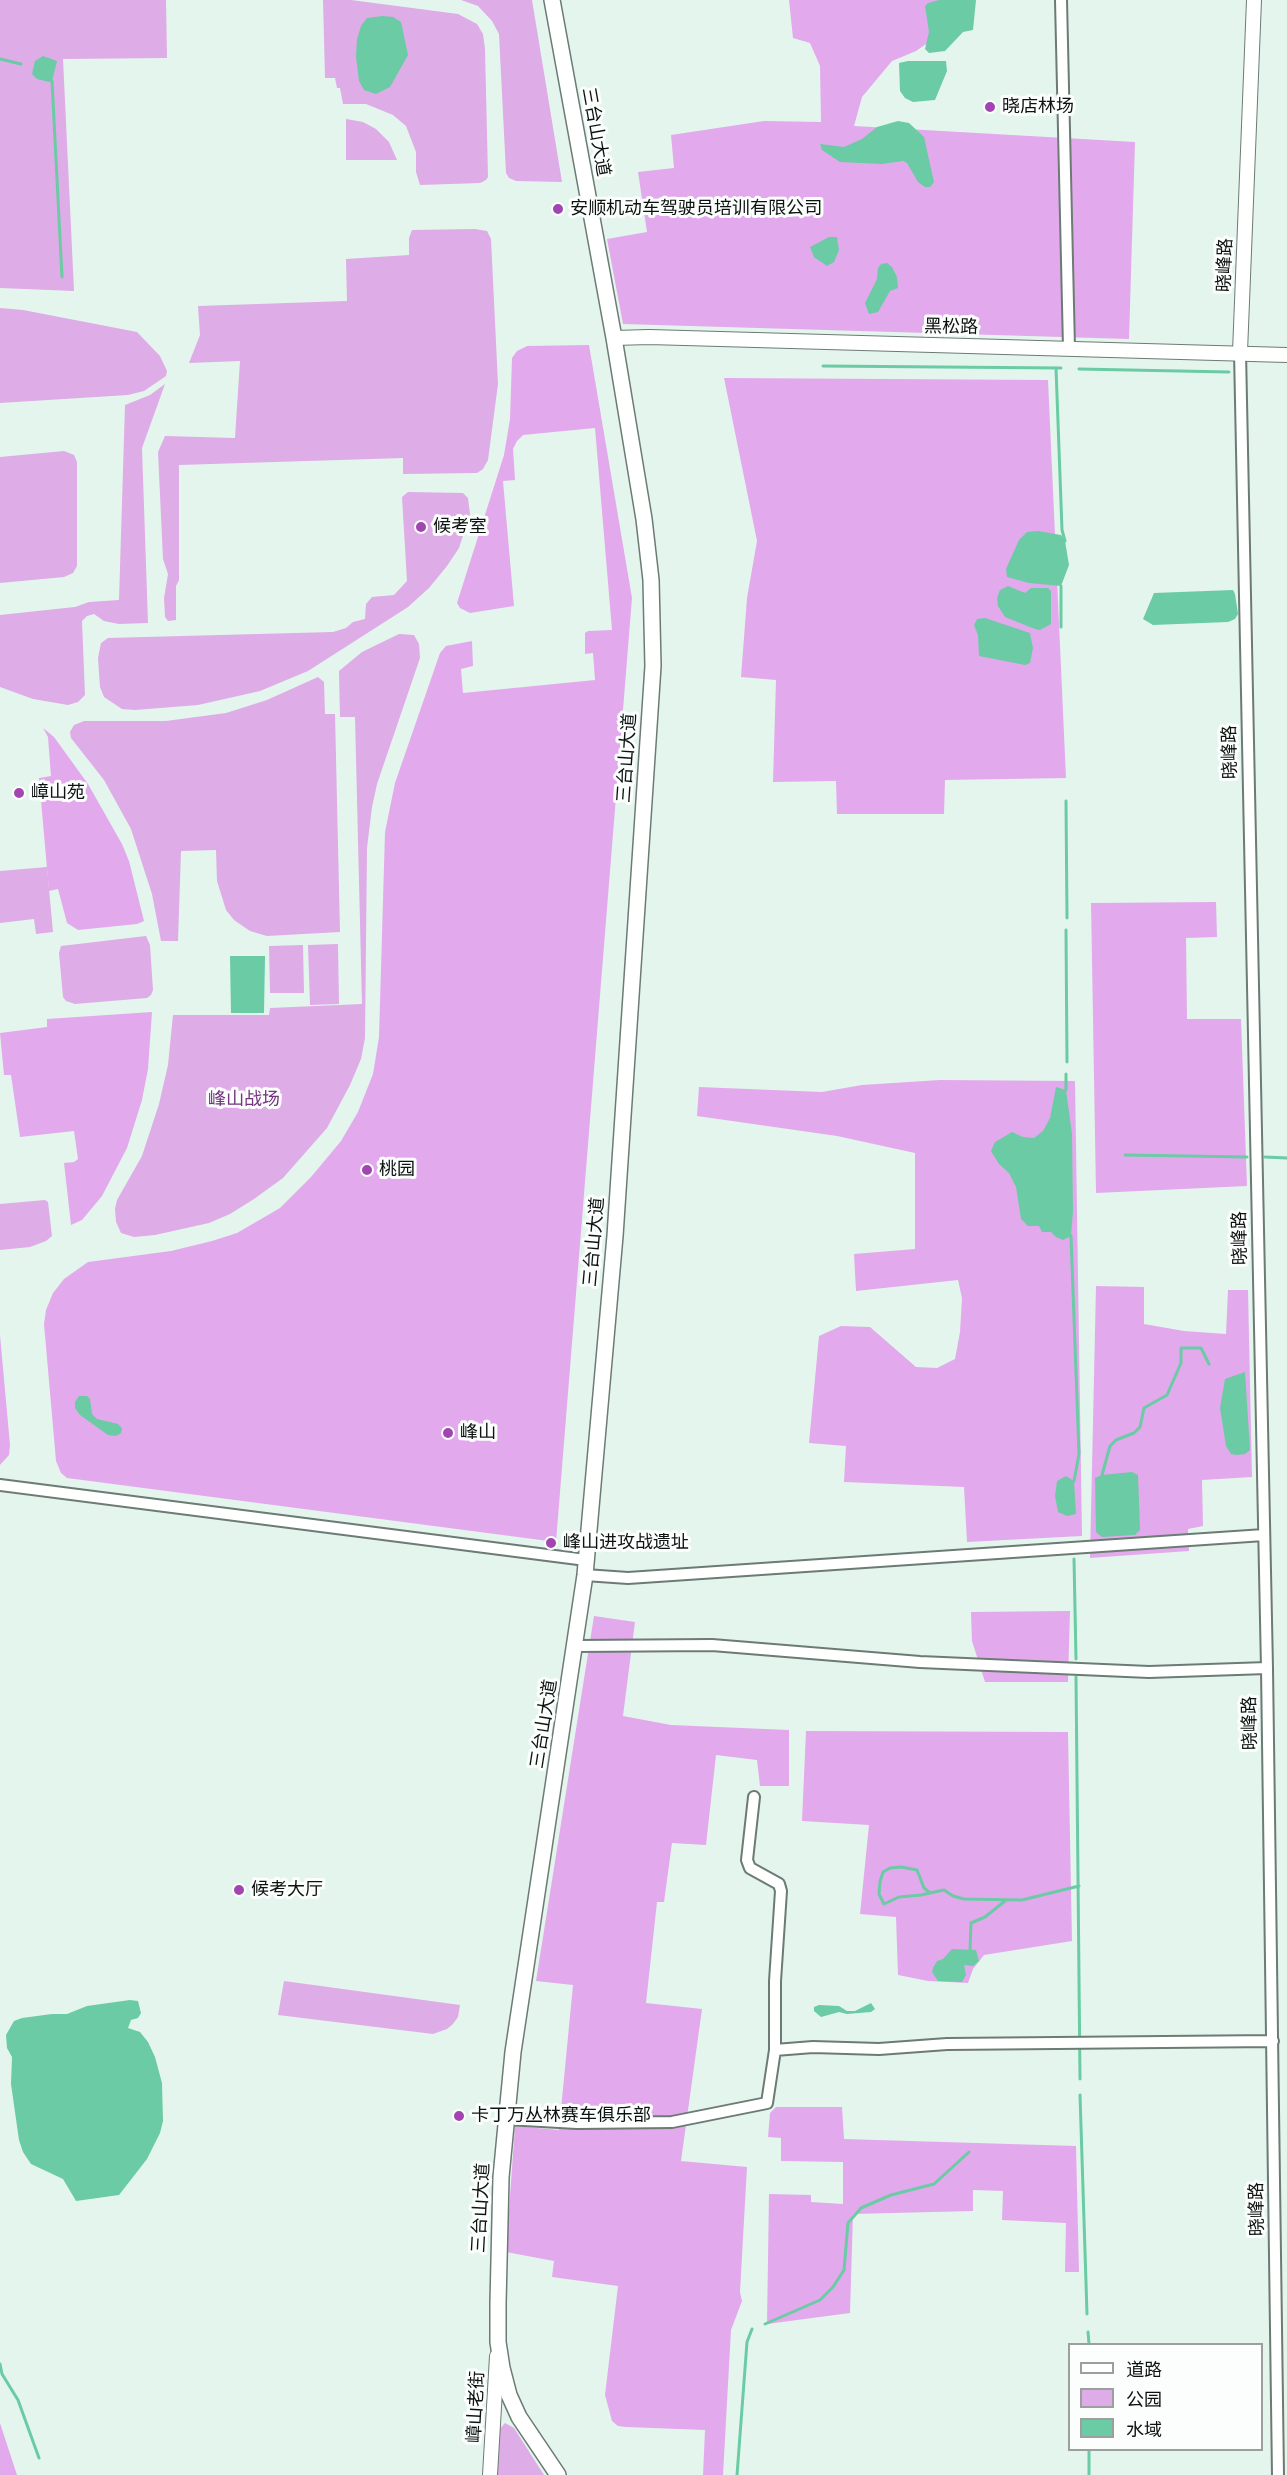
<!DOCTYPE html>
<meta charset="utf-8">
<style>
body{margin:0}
#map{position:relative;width:1287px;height:2475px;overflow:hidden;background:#e4f5ed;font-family:Raleway,"Noto Sans SC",sans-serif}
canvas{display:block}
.legend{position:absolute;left:1068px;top:2343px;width:195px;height:108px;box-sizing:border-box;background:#fbfefd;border:2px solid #9ba09e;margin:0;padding:8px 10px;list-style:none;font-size:18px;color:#0c120f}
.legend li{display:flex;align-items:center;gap:12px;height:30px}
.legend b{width:30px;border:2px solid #9ba09e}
</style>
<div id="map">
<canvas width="1287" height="2475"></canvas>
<ul class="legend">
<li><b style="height:8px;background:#fff"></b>道路</li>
<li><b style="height:16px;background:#deace6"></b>公园</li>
<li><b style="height:16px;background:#6acba4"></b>水域</li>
</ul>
</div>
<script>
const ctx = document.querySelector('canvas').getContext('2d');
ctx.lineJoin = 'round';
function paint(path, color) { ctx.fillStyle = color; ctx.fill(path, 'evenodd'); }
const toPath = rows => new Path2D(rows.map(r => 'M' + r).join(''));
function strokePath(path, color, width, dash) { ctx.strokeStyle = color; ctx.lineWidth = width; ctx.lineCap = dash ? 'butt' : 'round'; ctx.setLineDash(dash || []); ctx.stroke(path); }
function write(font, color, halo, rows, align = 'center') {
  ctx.font = font + ' Raleway,"Noto Sans SC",sans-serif'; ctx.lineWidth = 6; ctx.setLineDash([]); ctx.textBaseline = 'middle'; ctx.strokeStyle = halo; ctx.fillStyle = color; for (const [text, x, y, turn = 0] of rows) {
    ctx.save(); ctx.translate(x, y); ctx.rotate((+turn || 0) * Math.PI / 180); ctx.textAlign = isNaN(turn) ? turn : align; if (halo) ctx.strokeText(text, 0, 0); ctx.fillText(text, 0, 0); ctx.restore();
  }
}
const green = toPath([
 [0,0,166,0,167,58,63,59,74,291,0,288],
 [323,0,351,0,458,14,477,24,483,34,485,49,488,177,486,180,480,183,420,185,416,172,416,152,406,126,393,115,366,104,343,104,340,88,337,88,335,78,325,78],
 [461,0,532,0,562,182,516,181,509,178,506,173,499,34,492,21,478,6],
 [346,119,363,122,376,129,389,142,397,160,346,160],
 [475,229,487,231,491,239,498,384,488,460,483,469,477,473,403,474,403,458,179,465,179,580,176,586,176,620,168,621,165,617,164,598,168,574,163,559,158,452,165,436,235,438,240,361,189,363,200,335,198,306,347,301,346,259,409,255,409,238,412,230],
 [0,308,23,310,137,332,160,356,167,371,166,376,144,391,128,395,0,403],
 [165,384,142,448,148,623,119,624,104,621,94,614,87,616,82,621,85,695,78,702,68,705,33,699,0,687,0,615,75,607,89,602,119,600,125,405,150,395],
 [64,451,74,455,77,462,77,566,73,573,64,577,0,583,0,457],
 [408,492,463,493,468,498,470,514,459,548,447,566,429,588,408,607,308,671,260,691,198,705,135,710,122,709,104,697,100,687,98,658,101,643,108,638,333,632,346,628,353,622,365,619,366,604,372,597,394,595,407,581,402,497],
 [399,634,414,635,419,644,420,658,377,784,372,807,367,848,365,1038,361,1059,350,1085,327,1128,283,1178,254,1199,230,1214,209,1223,155,1235,134,1237,121,1233,116,1222,115,1209,117,1200,142,1156,159,1104,168,1065,173,1015,269,1015,270,1008,362,1004,355,717,340,717,339,671,362,652],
 [318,677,324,682,325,714,335,714,340,932,267,936,250,931,234,920,226,910,217,881,216,850,181,851,178,941,161,941,152,894,131,829,104,780,71,738,70,732,74,725,84,721,166,721,226,713,267,700],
 [47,867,53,932,36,934,34,919,0,923,0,871],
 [146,936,150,945,153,990,151,995,147,998,75,1004,66,1001,63,997,59,953,61,946],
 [338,944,339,1004,310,1005,308,945],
 [303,945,304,993,270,993,269,946],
 [45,1200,48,1202,52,1236,46,1241,30,1247,0,1250,0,1204],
 [284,1981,460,2005,458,2017,453,2024,447,2029,433,2034,278,2015],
 [505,2423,514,2428,544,2475,494,2475,498,2431]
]);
const forest = toPath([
 [789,0,948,0,935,38,916,51,892,61,862,97,854,126,1135,142,1129,339,623,324,607,239,647,232,638,172,674,168,671,135,764,121,821,122,820,66,810,43,793,38],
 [589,345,632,598,556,1542,67,1478,61,1473,56,1461,44,1324,46,1310,53,1293,64,1279,88,1262,171,1251,212,1241,237,1233,280,1208,311,1177,341,1141,358,1112,373,1074,379,1037,385,832,395,783,440,653,446,646,472,641,473,666,461,669,463,693,595,680,593,653,585,654,585,633,588,631,612,630,595,428,523,435,517,441,513,449,515,480,503,481,514,606,470,613,460,608,457,603,504,455,510,419,512,358,517,351,527,346],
 [724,378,1048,380,1066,778,945,780,944,814,837,814,836,781,773,782,776,680,741,677,747,598,757,541],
 [43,728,54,737,88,784,122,844,129,861,144,921,137,924,78,930,67,923,58,889,49,891,39,778,51,776,48,737],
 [1216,902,1217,937,1186,938,1187,1019,1241,1019,1247,1186,1096,1193,1091,903],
 [152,1012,148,1069,142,1100,127,1148,102,1196,82,1220,71,1225,64,1163,74,1162,78,1159,74,1131,20,1137,11,1075,4,1075,0,1033,47,1027,47,1019],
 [940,1080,1075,1081,1082,1536,967,1542,964,1487,844,1482,846,1446,809,1443,819,1336,841,1326,870,1327,916,1367,937,1368,955,1359,960,1332,962,1298,958,1280,856,1291,854,1254,915,1249,915,1153,837,1136,697,1116,699,1087,822,1092,862,1085],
 [1096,1286,1144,1287,1144,1324,1184,1331,1226,1334,1228,1290,1248,1290,1252,1477,1202,1480,1203,1526,1188,1529,1189,1551,1090,1558],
 [0,1335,10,1445,9,1455,0,1465],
 [1070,1611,1068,1682,985,1682,972,1641,971,1612],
 [594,1616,635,1622,623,1716,671,1725,789,1730,789,1786,760,1786,757,1760,716,1755,706,1845,672,1843,664,1902,657,1902,646,2003,702,2009,681,2161,747,2167,740,2292,742,2301,731,2330,723,2475,703,2475,705,2430,626,2427,618,2426,612,2421,605,2395,618,2286,552,2277,554,2261,506,2252,515,2126,559,2130,573,1985,536,1981],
 [806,1731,1068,1732,1072,1941,984,1955,973,1969,968,1983,928,1981,898,1975,896,1917,860,1914,869,1825,802,1821],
 [776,2107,842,2107,844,2139,1076,2146,1079,2272,1065,2272,1066,2223,1002,2220,1003,2191,973,2190,973,2211,853,2214,850,2313,767,2324,769,2194,811,2195,811,2202,843,2204,843,2162,781,2161,781,2138,768,2137,770,2113],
 [0,2423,17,2475,0,2475]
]);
const water = toPath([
 [939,0,976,0,973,30,963,32,945,51,929,53,925,49,929,32,925,6,928,3],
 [383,16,393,17,401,22,408,55,390,87,376,94,364,90,359,81,356,56,357,39,361,26,367,18],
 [43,56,57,61,52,81,49,82,37,79,32,74,35,61],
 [908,61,946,61,947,71,935,100,913,102,905,98,900,91,899,63],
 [898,121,909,123,924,137,934,182,930,187,925,187,918,182,907,163,903,161,882,164,840,162,822,150,820,144,844,147,862,139,877,127],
 [829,237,837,237,839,250,834,262,827,266,814,257,810,247],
 [887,263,892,267,897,277,898,288,890,291,878,312,869,314,865,303,877,279,878,268,881,264],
 [1038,531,1061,535,1065,541,1069,565,1061,586,1029,583,1007,577,1006,569,1019,540,1027,532],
 [1008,586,1025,593,1031,588,1048,588,1051,591,1051,624,1040,630,1035,629,1005,617,998,606,997,598,1000,590],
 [1233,590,1235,594,1238,614,1235,619,1228,622,1153,625,1143,619,1154,593],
 [985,618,1030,633,1033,648,1030,663,1025,665,979,656,978,635,974,625,977,619],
 [230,956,265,956,264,1013,231,1013],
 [1056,1087,1066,1090,1072,1134,1073,1211,1071,1236,1063,1240,1056,1237,1051,1232,1042,1232,1039,1226,1028,1226,1021,1219,1016,1187,1009,1173,999,1164,991,1151,995,1142,1012,1132,1023,1137,1034,1138,1043,1131,1050,1118],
 [1245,1372,1250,1450,1245,1454,1237,1455,1231,1454,1226,1446,1220,1408,1225,1379],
 [79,1396,87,1396,90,1399,92,1414,97,1419,118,1424,122,1428,121,1433,116,1436,108,1435,80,1415,75,1408,75,1402],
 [1132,1472,1138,1475,1140,1530,1135,1535,1102,1537,1096,1532,1095,1478,1102,1475],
 [1066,1476,1074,1481,1076,1514,1067,1516,1058,1512,1055,1496,1057,1481],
 [952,1949,976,1950,979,1961,973,1966,964,1965,966,1975,962,1982,938,1981,932,1972,933,1968,937,1961,943,1959],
 [130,2000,138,2001,141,2013,138,2018,131,2020,128,2028,140,2032,148,2042,155,2057,162,2083,163,2121,160,2133,147,2159,119,2195,76,2201,63,2179,31,2164,23,2152,19,2140,11,2084,12,2057,7,2048,6,2035,14,2021,22,2018,52,2014,67,2014,87,2006],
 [871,2003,875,2009,871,2012,847,2014,839,2012,821,2017,814,2011,814,2007,819,2005,839,2006,847,2011,855,2011]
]);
const stream = toPath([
 [0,59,21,64],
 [52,81,62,277],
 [823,366,1061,368],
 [1056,368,1062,530,1065,541],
 [1079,369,1229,372],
 [1061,627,1061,586],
 [1066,801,1067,918],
 [1066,930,1067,1062],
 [1066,1090,1066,1074],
 [1125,1155,1247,1157],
 [1265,1157,1287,1158],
 [1071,1236,1079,1454,1074,1481],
 [1102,1475,1110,1446,1116,1440,1134,1433,1140,1427,1144,1408,1167,1395,1181,1363,1181,1348,1201,1348,1209,1364],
 [1074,1559,1076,1659],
 [1076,1677,1080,2079],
 [930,1893,924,1888,917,1870,901,1867,890,1868,883,1872,880,1882,879,1894,884,1904,899,1897,921,1895,930,1893,944,1890,953,1896,964,1899,1022,1900,1079,1886],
 [970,1951,971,1923,985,1917,1005,1901],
 [1080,2095,1087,2314],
 [765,2324,820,2300,833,2287,844,2270,848,2223,861,2208,891,2195,934,2184,969,2152],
 [1088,2332,1089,2344],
 [0,2364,2,2374,18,2400,39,2458],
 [737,2475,747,2342,752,2329],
 [1089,2475,1089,2450]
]);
const minor = toPath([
 [1061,0,1069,348],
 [1240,352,1267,1668,1278,2475],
 [0,1485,586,1560],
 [585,1575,628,1578,1264,1535],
 [576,1646,712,1645,920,1662,1149,1672,1267,1668],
 [775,2050,813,2047,879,2049,947,2044,1273,2041],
 [506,2119,577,2123,672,2122,767,2103,775,2050,775,1981,781,1891,779,1884,750,1868,747,1860,754,1797]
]);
const tertiary = toPath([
 [614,338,649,337,1287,355],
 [1240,352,1254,0],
 [490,2475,497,2356]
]);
const secondary = toPath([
 [552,0,614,338,644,519,651,580,653,666,615,1236,585,1575,513,2052,501,2177,498,2303,498,2342,502,2368,509,2395,519,2417,558,2475]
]);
const markers = [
 [990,107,6,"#a146b0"],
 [558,209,6,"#a146b0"],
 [421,527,6,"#a146b0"],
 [19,793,6,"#a146b0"],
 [367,1170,6,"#a146b0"],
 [448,1433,6,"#a146b0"],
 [551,1543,6,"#a146b0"],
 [239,1890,6,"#a146b0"],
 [459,2116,6,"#a146b0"]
];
const poiNames = [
 ["晓店林场",1002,107],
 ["安顺机动车驾驶员培训有限公司",570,209],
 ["候考室",433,527],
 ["嶂山苑",31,793],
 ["桃园",379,1170],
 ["峰山",460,1433],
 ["峰山进攻战遗址",563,1543],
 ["候考大厅",251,1890],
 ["卡丁万丛林赛车俱乐部",471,2116]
];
const streetNames = [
 ["三台山大道",596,132,80],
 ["晓峰路",1225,265,-88],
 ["黑松路",951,327,1],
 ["晓峰路",1230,752,-91],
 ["三台山大道",627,758,-86],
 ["晓峰路",1240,1238,-91],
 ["三台山大道",594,1242,-85],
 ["晓峰路",1250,1723,-91],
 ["三台山大道",544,1724,-81],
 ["三台山大道",481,2208,-87],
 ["晓峰路",1257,2209,-91],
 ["嶂山老街",476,2407,-87]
];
const parkNames = [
 ["峰山战场",244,1100]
];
paint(green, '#deace6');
paint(forest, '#e2aaec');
paint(water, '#6acba4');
strokePath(stream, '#6acba4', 3);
strokePath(minor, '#6c7b74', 14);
strokePath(tertiary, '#6c7b74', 16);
strokePath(secondary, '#6c7b74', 18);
strokePath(minor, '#fff', 10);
strokePath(tertiary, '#fff', 14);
strokePath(secondary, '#fff', 15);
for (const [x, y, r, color] of markers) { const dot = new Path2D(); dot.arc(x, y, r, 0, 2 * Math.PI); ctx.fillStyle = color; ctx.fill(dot); strokePath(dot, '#fbfefd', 2); }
write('18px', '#0c120f', '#fbfefd', poiNames, 'left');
write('18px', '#0c120f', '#fbfefd', streetNames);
write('18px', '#753380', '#fbfefd', parkNames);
</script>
